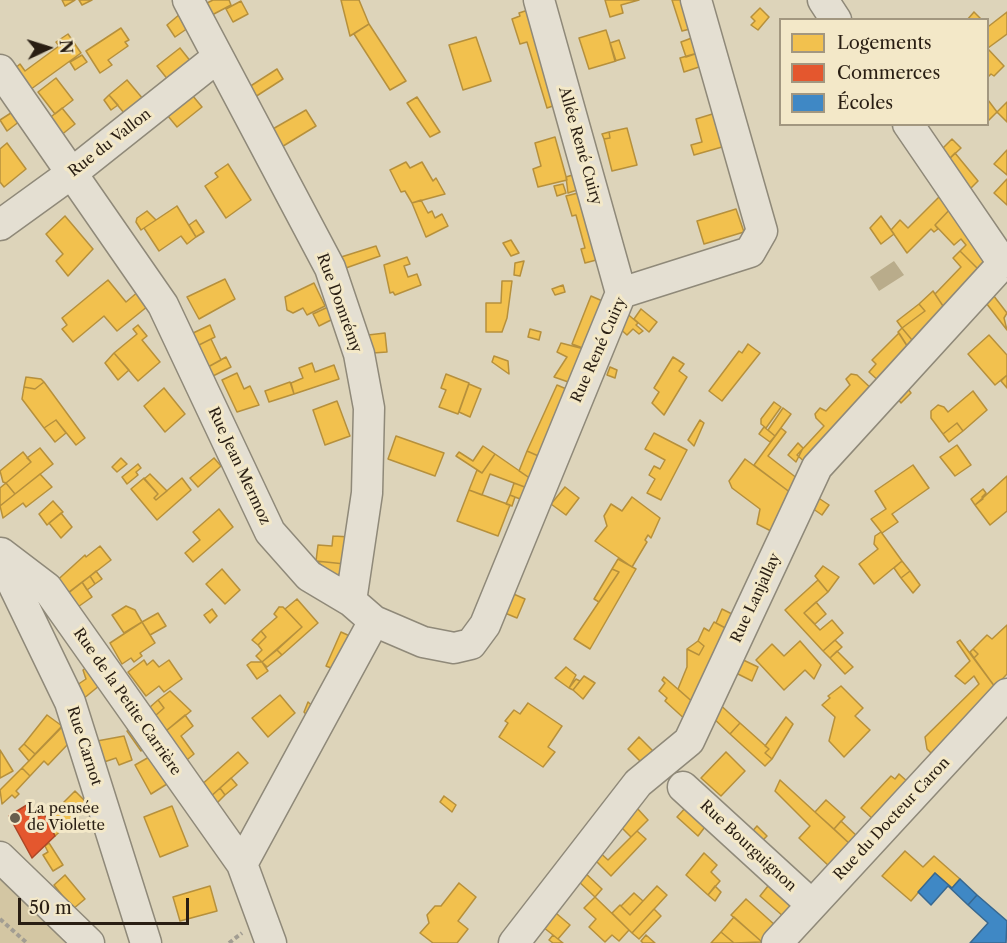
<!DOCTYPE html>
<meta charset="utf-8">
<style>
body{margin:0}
#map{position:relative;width:1007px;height:943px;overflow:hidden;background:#ddd4ba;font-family:"Libre Caslon Text",serif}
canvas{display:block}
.legend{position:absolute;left:779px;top:18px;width:210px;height:108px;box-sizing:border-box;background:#f3e8c8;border:2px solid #a29780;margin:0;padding:8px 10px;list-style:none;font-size:18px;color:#291e13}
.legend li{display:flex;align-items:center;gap:12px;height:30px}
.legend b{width:30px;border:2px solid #a29780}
.north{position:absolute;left:18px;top:18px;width:60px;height:60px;-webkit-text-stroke:4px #f3e8c8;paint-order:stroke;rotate:86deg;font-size:16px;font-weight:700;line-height:24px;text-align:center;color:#291e13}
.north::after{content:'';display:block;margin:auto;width:21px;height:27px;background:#291e13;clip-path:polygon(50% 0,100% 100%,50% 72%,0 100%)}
.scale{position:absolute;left:18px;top:898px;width:171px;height:27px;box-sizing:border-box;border:3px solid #291e13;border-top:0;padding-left:8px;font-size:18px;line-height:21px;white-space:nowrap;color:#291e13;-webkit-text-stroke:4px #f3e8c8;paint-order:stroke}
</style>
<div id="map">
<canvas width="1007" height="943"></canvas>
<ul class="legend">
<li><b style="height:16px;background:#f2c14e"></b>Logements</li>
<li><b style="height:16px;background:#e4572e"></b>Commerces</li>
<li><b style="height:16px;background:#3f88c5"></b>Écoles</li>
</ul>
<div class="north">N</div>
<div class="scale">50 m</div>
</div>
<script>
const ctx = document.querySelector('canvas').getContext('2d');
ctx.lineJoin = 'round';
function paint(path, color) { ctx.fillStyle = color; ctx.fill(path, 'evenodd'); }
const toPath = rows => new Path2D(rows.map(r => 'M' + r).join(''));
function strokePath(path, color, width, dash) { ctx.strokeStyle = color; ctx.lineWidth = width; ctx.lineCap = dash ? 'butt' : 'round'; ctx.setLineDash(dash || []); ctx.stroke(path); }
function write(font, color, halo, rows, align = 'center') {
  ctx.font = font + ' "Libre Caslon Text",serif'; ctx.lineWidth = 6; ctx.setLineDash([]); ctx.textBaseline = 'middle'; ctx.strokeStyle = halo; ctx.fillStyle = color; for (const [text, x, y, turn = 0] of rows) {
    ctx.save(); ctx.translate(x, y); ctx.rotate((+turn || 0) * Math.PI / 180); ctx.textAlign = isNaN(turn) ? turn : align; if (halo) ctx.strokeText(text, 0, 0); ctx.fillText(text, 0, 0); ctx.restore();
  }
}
const green = toPath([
 [0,879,69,943,0,943]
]);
const water = toPath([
 [894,261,904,275,879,291,870,277]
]);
const homes = toPath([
 [62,0,75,0,65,6,62,0],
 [79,0,92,0,82,5,79,0],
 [213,0,229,0,231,5,212,15,205,4,213,0],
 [341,0,359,0,369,24,350,36,341,0],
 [605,0,639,0,621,5,623,13,610,17,605,0],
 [672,0,686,0,694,28,682,31,672,0],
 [241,1,248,14,233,22,226,9,241,1],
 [534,8,562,103,547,108,527,42,520,44,512,19,520,16,519,13,534,8],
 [760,8,769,17,758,30,751,25,755,21,751,17,760,8],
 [974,12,982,20,967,20,974,12],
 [1007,12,1007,34,988,48,988,25,989,26,1007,12],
 [180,14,188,28,175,37,167,25,180,14],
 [369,24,406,81,390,90,354,34,369,24],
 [121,28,129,40,125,42,128,46,108,60,112,65,100,73,86,51,121,28],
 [606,30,616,61,589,69,579,38,606,30],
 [68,34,81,53,27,92,13,70,20,64,25,71,59,46,56,42,68,34],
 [697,36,701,52,686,57,681,42,697,36],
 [476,37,491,81,463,90,449,45,476,37],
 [619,40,625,58,615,61,610,43,619,40],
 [180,48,195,67,173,86,157,66,180,48],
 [988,49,1004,66,994,76,991,74,988,77,988,49],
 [701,52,705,65,684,72,680,58,701,52],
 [82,55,87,62,75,70,70,62,82,55],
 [277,69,283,79,255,97,249,87,277,69],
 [56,78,73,100,55,114,38,92,56,78],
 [127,80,149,106,130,120,109,95,127,80],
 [188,90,202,107,177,127,163,110,188,90],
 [109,95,118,105,111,110,104,100,109,95],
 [417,97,440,132,430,137,407,103,417,97],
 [988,100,997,112,988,121,988,100],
 [1007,102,1007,122,997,112,1007,102],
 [62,108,75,124,60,136,47,120,62,108],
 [306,110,316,126,280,148,271,130,306,110],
 [14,111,20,121,7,131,0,120,14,111],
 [719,112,729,145,694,155,691,145,702,142,696,119,719,112],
 [627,128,637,165,612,171,604,139,610,138,609,132,627,128],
 [609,132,610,138,604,139,602,134,609,132],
 [555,137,567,180,538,187,533,169,541,166,535,143,555,137],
 [952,139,961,148,945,163,938,153,952,139],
 [7,143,26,169,4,187,0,182,0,149,7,143],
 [1007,150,1007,175,994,164,1007,150],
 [955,153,978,181,966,193,945,163,955,153],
 [406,162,410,168,422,162,433,181,436,178,445,194,412,203,405,191,401,192,390,170,406,162],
 [228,164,251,200,226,218,205,186,218,177,215,173,228,164],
 [579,173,583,188,568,193,566,177,579,173],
 [1007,179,1007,205,994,193,1007,179],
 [563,184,566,193,557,196,554,186,563,184],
 [586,191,604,258,585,263,581,249,585,248,576,215,572,216,566,196,586,191],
 [943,193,955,204,935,225,938,229,934,232,931,229,907,253,891,230,900,220,908,228,943,193],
 [421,200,428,213,432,211,435,218,442,214,448,226,426,237,412,203,421,200],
 [955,204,990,266,983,274,960,251,966,245,961,239,954,245,935,225,955,204],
 [177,206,196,237,187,244,181,236,159,251,144,228,177,206],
 [736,209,744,232,704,244,697,221,736,209],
 [147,211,156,220,141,230,136,222,137,218,147,211],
 [65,216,93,249,68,276,56,261,63,254,46,234,65,216],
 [881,216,894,234,881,244,870,228,881,216],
 [196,220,204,232,196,237,189,225,196,220],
 [511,240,519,253,511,256,503,243,511,240],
 [376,246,380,256,343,269,338,258,376,246],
 [960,251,983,274,947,312,935,294,961,267,953,258,960,251],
 [407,257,410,264,404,266,408,277,417,274,421,285,395,295,393,292,390,293,384,265,407,257],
 [524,261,520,276,514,275,515,263,524,261],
 [225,279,235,299,199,319,187,297,225,279],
 [108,280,126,302,139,291,148,306,117,331,104,316,73,342,62,329,67,325,62,318,108,280],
 [502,281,512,281,507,318,502,332,486,332,486,303,501,303,502,281],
 [314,283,325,306,307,315,303,308,293,313,287,310,285,297,314,283],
 [563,285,565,292,555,295,552,289,563,285],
 [933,291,947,312,917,346,902,328,925,311,919,304,933,291],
 [990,291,1007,313,1004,318,1007,330,983,299,990,291],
 [591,296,607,303,588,350,572,344,591,296],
 [919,304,925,311,902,328,897,321,919,304],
 [330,306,335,318,319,326,313,314,330,306],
 [641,309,657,322,649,332,634,319,641,309],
 [624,311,638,323,636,325,643,331,639,334,633,329,627,335,617,326,624,311],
 [138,325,147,336,142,340,160,362,138,381,114,353,137,334,133,329,138,325],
 [210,325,215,337,197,346,191,334,210,325],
 [902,328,917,346,911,352,898,332,902,328],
 [530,329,541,332,539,340,528,337,530,329],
 [385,333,387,352,373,353,368,335,385,333],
 [899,333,911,352,882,384,869,372,876,364,872,360,899,333],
 [989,335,1007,355,1007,375,995,385,968,354,989,335],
 [211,339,221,360,208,367,197,346,211,339],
 [561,343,588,350,574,384,554,377,567,357,557,352,561,343],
 [748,344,760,353,722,401,709,391,739,351,742,353,748,344],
 [114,353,129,370,118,380,105,363,114,353],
 [494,356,508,361,509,374,492,362,494,356],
 [226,357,231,367,213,376,208,367,226,357],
 [673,357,684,364,679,371,687,377,664,415,652,403,659,392,654,388,673,357],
 [312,363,315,372,334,365,339,379,294,394,291,383,303,378,299,368,312,363],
 [610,367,617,370,615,378,607,375,610,367],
 [237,373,244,389,250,386,259,405,237,412,222,380,237,373],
 [446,374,469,383,458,414,439,407,446,390,441,388,446,374],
 [851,374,857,375,875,392,808,465,797,455,824,426,816,418,815,414,820,408,826,411,850,385,846,379,851,374],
 [1007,375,1007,388,1001,381,1007,375],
 [26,377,41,379,44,382,35,389,24,387,26,377],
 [44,382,85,438,76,445,56,420,44,428,22,399,24,387,35,389,44,382],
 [290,382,294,394,269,402,265,391,290,382],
 [469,384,481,389,470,417,459,412,469,384],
 [557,385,571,391,543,458,527,451,557,385],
 [905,385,911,393,901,403,895,395,905,385],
 [164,388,185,414,165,432,144,406,164,388],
 [973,391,987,410,963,431,957,423,943,434,931,418,931,411,938,405,944,407,948,412,973,391],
 [337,401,350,436,325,445,313,410,337,401],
 [774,402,781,407,766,428,761,424,761,419,774,402],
 [783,408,791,414,775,436,768,430,783,408],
 [56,420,66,433,55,442,44,428,56,420],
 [700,420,704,423,694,446,688,440,700,420],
 [957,423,963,431,949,442,943,434,957,423],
 [764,427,775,436,770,442,759,434,764,427],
 [781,428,786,432,768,456,802,482,795,496,754,465,781,428],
 [654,433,687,450,661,500,647,493,655,479,649,475,654,466,660,469,665,460,645,449,654,433],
 [396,436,444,453,435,476,388,459,396,436],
 [798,443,803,448,796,462,788,455,798,443],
 [957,445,971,465,955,476,940,457,957,445],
 [483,446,495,454,482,473,456,456,459,452,473,461,483,446],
 [40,448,53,464,15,494,6,483,31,462,27,458,40,448],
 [527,451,543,458,534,481,519,471,527,451],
 [23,452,31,462,6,483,3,482,0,471,23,452],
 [495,454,534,481,530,489,490,474,482,495,469,490,477,470,482,473,495,454],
 [121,458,127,464,117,472,112,467,121,458],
 [214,458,221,466,198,487,190,478,214,458],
 [745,459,795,496,777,534,757,524,760,509,732,488,729,481,745,459],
 [138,464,141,468,136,472,138,475,127,484,122,477,138,464],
 [913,465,929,488,892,514,898,522,882,533,871,519,886,509,875,491,913,465],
 [40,474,52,487,26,507,23,503,3,518,0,506,40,474],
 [150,474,167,491,156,500,154,498,158,494,144,479,150,474],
 [1007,476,1007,511,990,525,975,505,1007,476],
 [144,478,158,494,154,498,156,500,182,478,191,490,157,520,131,489,144,478],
 [6,483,15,494,0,506,0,488,6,483],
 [514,483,530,489,525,501,510,495,514,483],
 [565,487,579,498,566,515,551,504,565,487],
 [983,489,986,493,982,497,983,499,975,505,971,499,983,489],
 [469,490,510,505,498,536,457,521,469,490],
 [510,495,515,497,512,506,506,504,510,495],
 [814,495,829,505,822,515,809,506,814,495],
 [632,497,660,518,651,538,648,535,645,540,647,542,632,567,595,541,607,526,604,516,611,504,622,511,632,497],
 [53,501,63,512,47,525,39,514,53,501],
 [219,509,233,527,193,562,185,553,200,540,193,532,219,509],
 [61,513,72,527,61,538,49,523,61,513],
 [881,532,902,561,874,584,859,564,878,549,874,544,875,536,881,532],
 [333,536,351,537,345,564,316,561,318,545,332,546,333,536],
 [100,546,111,560,62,598,52,585,85,555,86,557,100,546],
 [618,559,636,569,590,649,574,639,619,572,612,569,618,559],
 [316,561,345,564,344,571,336,576,316,561],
 [902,561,910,571,901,578,894,568,902,561],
 [823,566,839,577,828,592,815,576,823,566],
 [222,569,240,590,225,604,206,584,222,569],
 [612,569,619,572,599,602,594,599,612,569],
 [96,571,102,579,95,584,90,576,96,571],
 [910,571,920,585,913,593,901,578,910,571],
 [90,576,95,584,87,590,82,582,90,576],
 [818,580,828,592,804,613,820,630,832,620,843,633,823,651,785,610,818,580],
 [82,582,92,597,75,609,65,595,82,582],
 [509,592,525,599,517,618,500,611,509,592],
 [297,599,318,623,282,655,277,650,302,627,285,609,297,599],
 [816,602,826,614,815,624,804,613,816,602],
 [126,606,135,610,142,622,124,633,112,615,126,606],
 [279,607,283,607,302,627,262,662,256,656,262,650,258,645,266,637,261,631,277,617,274,614,279,607],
 [212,609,217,616,210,623,204,615,212,609],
 [722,609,738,617,731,631,716,623,722,609],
 [158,613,166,626,150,635,142,622,158,613],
 [142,622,155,643,140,653,142,656,134,662,131,658,122,664,110,643,142,622],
 [714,622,731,631,696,705,678,689,687,667,687,649,699,655,704,646,698,641,704,628,709,631,714,622],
 [1007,625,1007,674,995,687,974,658,978,654,973,649,987,635,992,639,1007,625],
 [261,631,266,637,258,645,252,640,261,631],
 [341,632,352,637,336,670,326,666,341,632],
 [835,640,842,647,830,658,823,651,835,640],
 [960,640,995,687,933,755,927,749,925,737,979,684,974,676,965,684,955,676,970,661,957,642,960,640],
 [698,641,704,646,699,655,687,649,698,641],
 [800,641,821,665,814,679,805,670,784,690,756,660,772,644,784,656,800,641],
 [973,649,978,654,974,658,970,652,973,649],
 [277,650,282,655,267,667,262,662,277,650],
 [837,651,853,667,845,674,830,658,837,651],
 [737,657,758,667,752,681,730,670,737,657],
 [144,660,147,665,153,660,159,667,169,660,182,679,164,692,159,686,146,696,128,672,144,660],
 [251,662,262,662,268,671,257,679,247,665,251,662],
 [92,663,105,681,83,699,77,685,86,679,83,670,92,663],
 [566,667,576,675,569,688,555,678,566,667],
 [584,676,595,683,583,699,573,690,584,676],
 [664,677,696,705,688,722,665,701,667,698,659,691,665,683,662,680,664,677],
 [576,679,580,681,573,690,569,688,576,679],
 [841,686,863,708,855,716,870,730,844,757,829,741,835,717,822,705,830,698,828,696,841,686],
 [170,691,191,711,161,735,155,716,164,708,158,700,170,691],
 [280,695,295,713,268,737,252,718,280,695],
 [158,700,164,708,155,716,149,708,158,700],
 [716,701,740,723,730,734,710,715,716,701],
 [308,702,317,710,311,720,304,712,308,702],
 [528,703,562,726,548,747,555,752,543,767,499,737,508,723,505,721,514,710,520,714,528,703],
 [47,715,62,726,35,754,24,744,47,715],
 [185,715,193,726,181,736,194,754,182,764,161,735,185,715],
 [786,717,793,724,772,759,765,753,769,749,765,746,786,717],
 [137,723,151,744,141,751,127,731,137,723],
 [740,723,769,749,765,753,772,759,765,766,730,734,740,723],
 [64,725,69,743,48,765,44,761,30,776,22,768,64,725],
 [124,736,132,760,119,765,116,758,104,762,97,741,124,736],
 [639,737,656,754,643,764,628,749,639,737],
 [24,744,35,754,29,761,19,749,24,744],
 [0,750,13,771,0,778,0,750],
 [238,752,248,763,208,799,199,787,238,752],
 [726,752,745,771,721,796,701,778,726,752],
 [151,756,167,784,151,794,135,765,151,756],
 [22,768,30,776,16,791,19,794,15,798,12,795,2,804,0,790,22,768],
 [899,774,908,782,874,820,861,808,891,776,895,779,899,774],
 [231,778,237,785,225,795,220,788,231,778],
 [780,780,851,845,830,867,799,838,810,826,775,791,780,780],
 [220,788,225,795,213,807,208,799,220,788],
 [75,791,89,805,55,836,47,819,75,791],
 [444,796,456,805,452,812,440,802,444,796],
 [826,800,845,817,834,829,815,812,826,800],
 [688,805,708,823,698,836,677,817,688,805],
 [172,806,188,846,160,857,144,817,172,806],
 [636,807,648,820,631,837,621,827,636,807],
 [841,821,858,837,851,845,834,829,841,821],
 [757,826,767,836,759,844,749,835,757,826],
 [637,831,646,839,611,876,591,856,596,849,608,860,637,831],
 [49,843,63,865,53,871,43,855,48,852,45,846,49,843],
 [905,851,923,867,934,856,960,879,952,888,935,873,911,901,882,876,905,851],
 [704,853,717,865,711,872,720,881,708,895,686,875,704,853],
 [581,869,602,889,595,897,574,877,581,869],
 [65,875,85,899,73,909,54,885,65,875],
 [772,881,797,903,784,917,760,896,772,881],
 [459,883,476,897,458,921,468,929,457,943,433,943,420,933,429,923,427,915,435,906,441,906,459,883],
 [210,886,217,911,180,921,173,897,210,886],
 [657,886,667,895,632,933,612,913,620,905,630,915,657,886],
 [715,886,721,892,715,901,708,895,715,886],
 [634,893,643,901,630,915,621,906,634,893],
 [595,897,629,930,619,941,612,935,605,942,589,927,596,919,584,908,595,897],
 [746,899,776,926,762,942,731,915,746,899],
 [550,908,570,925,558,939,538,923,550,908],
 [654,909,661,916,639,939,632,933,654,909],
 [734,917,762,942,734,943,721,932,734,917],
 [721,932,734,943,711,943,721,932],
 [553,935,563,943,553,943,549,940,553,935],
 [646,935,655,943,643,943,641,941,646,935]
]);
const shops = toPath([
 [30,803,38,817,44,814,55,836,32,858,9,816,30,803]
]);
const schools = toPath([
 [935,873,952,888,960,879,977,895,968,905,948,886,931,905,918,892,935,873],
 [977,895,1007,921,1006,943,970,943,988,923,968,905,977,895]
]);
const path = toPath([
 [0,919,27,943],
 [229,943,242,933]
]);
const minor = toPath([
 [188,0,330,268,359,354,369,408,367,493,351,601],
 [539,0,621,293],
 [823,0,836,20],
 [0,70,163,305,270,532,309,576,351,601,374,621,423,642,454,648,471,644,485,625,621,293,750,252,762,231,696,0],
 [908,124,1003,263],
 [0,225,72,173,218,57],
 [1,553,47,588,242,864],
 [0,557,70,702,146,943],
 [683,787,812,905],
 [0,857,89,943],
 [271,943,242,864,374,621],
 [514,943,638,783,689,741,817,467,1007,259],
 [777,943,1007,694]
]);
const markers = [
 [15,818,6,"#685e4d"]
];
const streetNames = [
 ["Rue du Vallon",110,143,-38],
 ["Allée René Cuiry",580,146,74],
 ["Rue Domrémy",339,303,70],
 ["Rue René Cuiry",599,350,-66],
 ["Rue Jean Mermoz",239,466,65],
 ["Rue Lanjallay",756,598,-65],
 ["Rue de la Petite Carrière",127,702,55],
 ["Rue Carnot",84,746,72],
 ["Rue du Docteur Caron",892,819,-47],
 ["Rue Bourguignon",748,846,43]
];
const poiNames = [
 ["La pensée",27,809],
 ["de Violette",27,826]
];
paint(green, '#d3c6a3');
paint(water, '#b9ac8b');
paint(homes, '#f2c14e');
strokePath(homes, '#b6903c', 1.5);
paint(shops, '#e4572e');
strokePath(shops, '#ac4626', 1.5);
paint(schools, '#3f88c5');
strokePath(schools, '#386890', 1.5);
strokePath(minor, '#8f8979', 33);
strokePath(path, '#a29d92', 4, [4.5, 3]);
strokePath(minor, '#e4dfd2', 30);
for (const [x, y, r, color] of markers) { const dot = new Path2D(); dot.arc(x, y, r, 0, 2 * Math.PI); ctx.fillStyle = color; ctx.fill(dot); strokePath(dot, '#f3e8c8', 2); }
write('15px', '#291e13', '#f3e8c8', streetNames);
write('15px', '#291e13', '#f3e8c8', poiNames, 'left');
</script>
